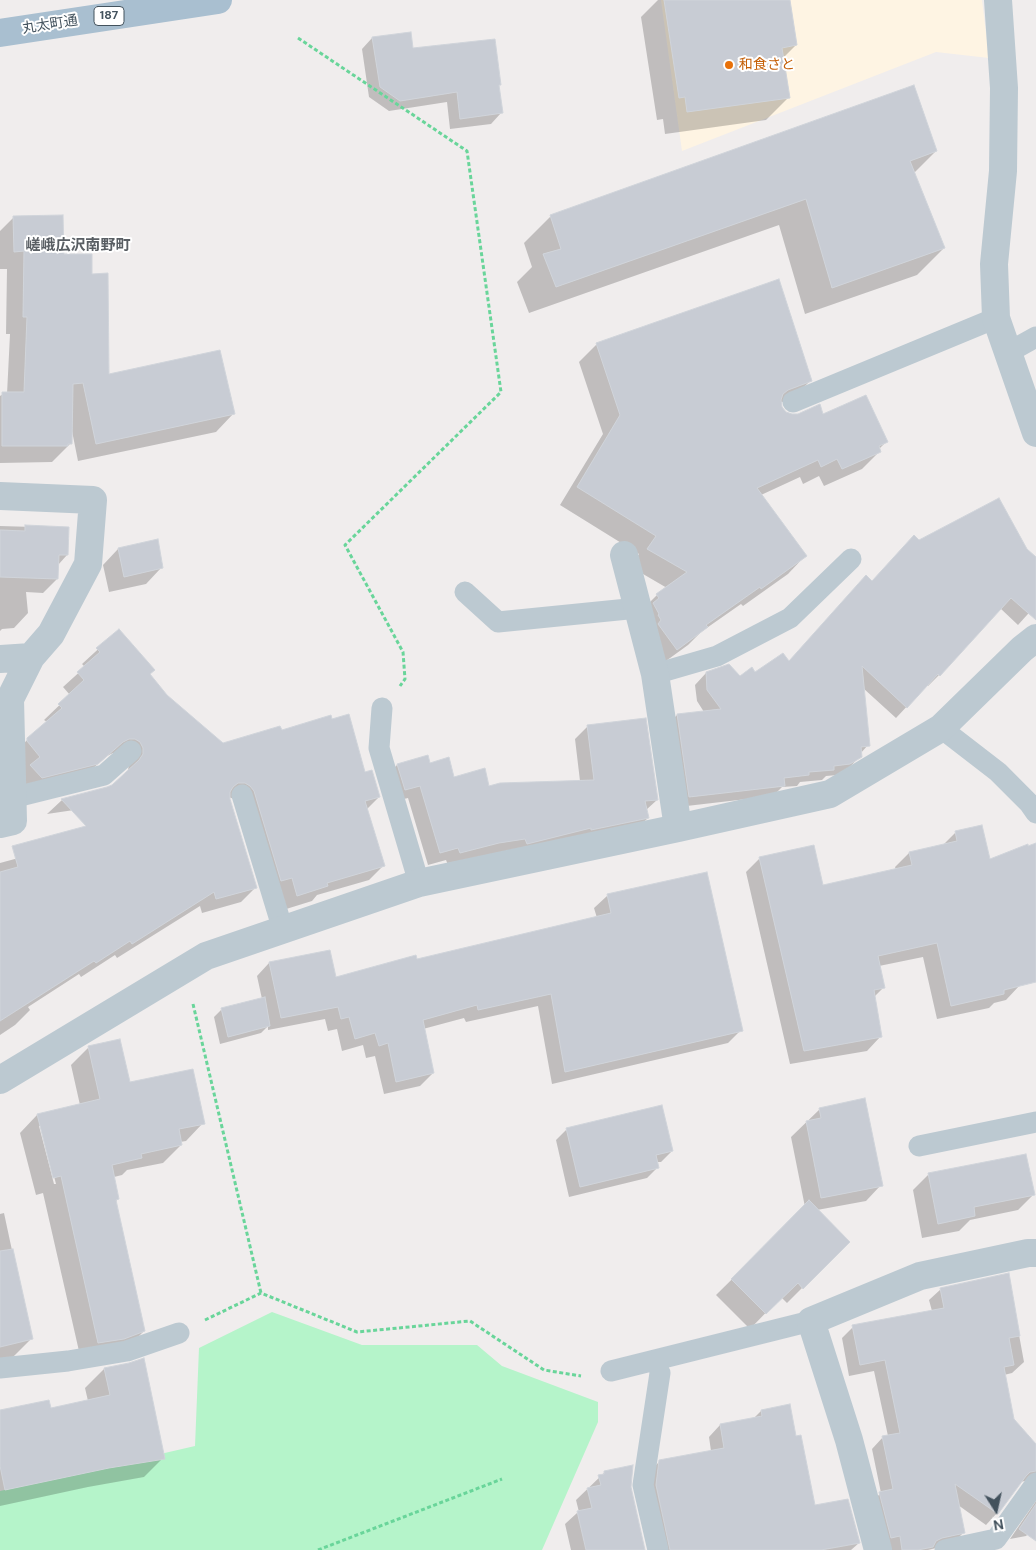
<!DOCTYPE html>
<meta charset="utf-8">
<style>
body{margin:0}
#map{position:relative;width:1036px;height:1550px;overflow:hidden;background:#f0eded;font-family:"DM Sans",sans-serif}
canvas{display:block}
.north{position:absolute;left:971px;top:1485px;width:50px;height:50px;-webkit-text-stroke:4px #fff;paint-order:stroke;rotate:170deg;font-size:14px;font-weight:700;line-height:20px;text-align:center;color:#43525d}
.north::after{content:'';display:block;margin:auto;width:18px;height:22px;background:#43525d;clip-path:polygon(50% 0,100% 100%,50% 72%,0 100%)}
</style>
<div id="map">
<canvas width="1036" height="1550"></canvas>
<div class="north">N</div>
</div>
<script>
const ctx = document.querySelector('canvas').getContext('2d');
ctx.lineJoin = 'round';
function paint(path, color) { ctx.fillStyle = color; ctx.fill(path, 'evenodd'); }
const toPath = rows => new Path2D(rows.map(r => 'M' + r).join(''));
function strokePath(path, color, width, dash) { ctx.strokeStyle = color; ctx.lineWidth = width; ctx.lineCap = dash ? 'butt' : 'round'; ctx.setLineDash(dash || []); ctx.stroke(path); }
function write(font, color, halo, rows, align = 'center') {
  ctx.font = font + ' "DM Sans","Noto Sans JP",sans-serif'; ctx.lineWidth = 4; ctx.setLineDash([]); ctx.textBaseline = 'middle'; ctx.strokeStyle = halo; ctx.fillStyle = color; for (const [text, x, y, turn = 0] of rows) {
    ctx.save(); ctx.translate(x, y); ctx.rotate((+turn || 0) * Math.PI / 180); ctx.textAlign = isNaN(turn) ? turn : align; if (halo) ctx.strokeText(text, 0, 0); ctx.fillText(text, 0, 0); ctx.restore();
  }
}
const commercial = toPath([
 [661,0,982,0,989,58,936,52,682,151]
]);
const green = toPath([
 [272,1312,362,1345,477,1345,502,1366,598,1402,598,1422,542,1550,0,1550,0,1491,195,1446,199,1348]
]);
const shadow = toPath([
 [658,0,789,0,796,45,783,58,788,98,766,120,665,134,663,119,657,120,641,17],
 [372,38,412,49,498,86,501,113,491,124,450,129,447,102,389,111,369,97,362,49],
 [936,151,914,173,944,248,917,275,805,314,779,225,529,313,517,282,532,267,524,243,551,216],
 [14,217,63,256,91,275,108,376,233,414,216,432,78,461,72,431,70,444,52,462,0,463,0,396,3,394,7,394,10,334,6,334,7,269,0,269,0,231],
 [597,344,811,380,793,398,780,403,785,413,792,416,823,416,886,442,879,449,880,451,862,469,824,486,819,476,803,484,800,477,761,495,805,556,788,574,743,606,741,604,701,632,688,645,659,666,639,613,657,595,667,588,631,567,639,554,560,505,603,434,579,362],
 [0,526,68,528,67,555,58,565,57,579,43,593,26,592,28,613,14,628,2,629,0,631],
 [919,542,1036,568,1036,605,1018,625,1000,608,939,675,928,686,927,685,896,718,863,688,868,745,860,754,860,756,849,768,838,775,826,776,822,780,800,782,797,786,782,787,773,796,678,807,666,726,677,715,704,712,697,701,695,685,706,673,740,677,755,674,788,662,872,582],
 [118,549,161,568,146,584,109,592,103,565],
 [119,630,149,674,167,696,222,745,281,731,364,774,379,797,367,809,384,865,369,880,317,895,312,901,283,910,236,800,229,797,256,887,241,902,202,913,200,906,117,958,115,955,81,977,79,974,28,1007,30,1010,15,1025,0,1035,0,863,140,825,135,801,47,814,62,800,107,788,113,785,128,771,129,763,113,753,107,756,82,778,27,792,12,754,47,722,44,720,70,695,63,687,85,667,82,664],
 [588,726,657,800,646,810,648,818,635,830,448,865,446,860,428,865,408,798,392,802,385,777,397,765,429,765,454,778,488,787,580,781,575,739],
 [956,832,989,860,1036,844,1036,980,1020,985,1006,1000,994,1003,989,1008,937,1019,923,957,879,966,883,988,874,997,881,1036,867,1051,790,1064,746,872,760,858,822,886,896,870,895,867,909,853,942,846],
 [607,896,741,1030,728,1043,552,1084,538,1006,466,1022,464,1018,423,1029,433,1073,420,1086,384,1094,375,1056,366,1058,363,1045,342,1051,337,1029,328,1031,325,1019,268,1030,268,1026,261,1033,220,1044,214,1017,221,1010,262,999,257,976,269,963,335,979,597,918,594,908],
 [89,1047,129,1083,203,1123,186,1141,180,1142,181,1145,163,1163,127,1170,122,1175,114,1177,118,1199,115,1202,144,1331,126,1349,81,1360,43,1193,36,1195,20,1133,37,1115,80,1105,71,1065],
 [39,1126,41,1126,56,1184,54,1184],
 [820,1109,881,1185,866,1201,817,1210,848,1242,787,1303,781,1297,750,1329,716,1295,805,1207,791,1137],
 [567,1129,672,1151,661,1162,657,1162,658,1167,647,1178,569,1197,556,1140],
 [929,1174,1033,1195,1018,1210,970,1220,959,1231,922,1238,913,1190],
 [4,1213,31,1339,13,1357,0,1367,0,1214],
 [1008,1275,1024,1362,1012,1373,1004,1375,1013,1419,1036,1446,1036,1489,1025,1481,1020,1482,997,1513,986,1525,958,1505,964,1532,952,1544,928,1550,889,1550,868,1505,881,1493,872,1449,883,1437,888,1436,874,1371,849,1376,842,1338,853,1327,932,1311,929,1300,941,1289],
 [104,1369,163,1458,144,1477,88,1487,0,1506,0,1411,50,1409,88,1401,85,1388],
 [761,1411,795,1438,814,1507,859,1543,851,1550,657,1550,648,1473,660,1461,711,1451,709,1437,720,1425,753,1419],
 [605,1472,630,1488,644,1550,571,1550,565,1524,577,1513,579,1512,576,1500],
 [1036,1501,1036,1526,1026,1536,1010,1539]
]);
const building = toPath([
 [664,0,790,0,797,45,782,48,790,98,687,112,685,97,679,98,664,0],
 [411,32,413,48,495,39,501,85,499,85,503,113,460,119,457,92,400,101,380,87,372,37,411,32],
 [914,85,937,151,910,161,945,248,832,288,806,199,556,287,543,254,561,249,550,215,914,85],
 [63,215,64,254,92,254,92,274,108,273,109,374,220,350,235,414,96,444,83,383,73,384,72,444,68,444,68,446,2,446,2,392,24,392,27,317,23,317,24,251,14,252,13,216,63,215],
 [779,279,812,381,788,390,783,394,781,400,782,407,786,412,792,414,798,414,820,404,823,414,866,395,888,442,879,446,881,452,842,469,837,459,821,467,818,460,757,488,807,556,761,589,760,587,706,625,708,627,677,650,658,624,661,620,658,615,659,614,653,603,659,598,656,594,687,572,647,549,656,536,577,487,620,415,596,343,779,279],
 [999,498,1027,549,1036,557,1036,620,1011,598,940,676,938,674,907,708,862,666,870,746,861,747,862,757,850,764,834,766,834,770,809,772,809,775,784,778,785,786,689,797,677,714,721,709,707,690,706,672,729,664,740,676,752,667,755,672,783,653,789,661,866,575,872,581,914,535,919,540,999,498],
 [25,525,69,527,68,555,59,555,58,579,0,577,0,530,25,531,25,525],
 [158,539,163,568,124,577,118,548,158,539],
 [119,629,155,670,150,674,167,695,223,743,280,726,282,730,331,715,332,719,349,714,365,772,372,770,380,797,365,801,385,866,327,883,328,886,297,896,292,878,281,881,254,791,250,786,245,783,238,783,233,787,230,792,230,799,257,888,216,899,214,892,132,944,130,941,96,963,94,961,0,1021,0,872,18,867,12,846,86,826,61,799,107,787,112,785,139,760,143,754,143,748,140,742,135,739,129,739,123,742,98,764,42,778,30,765,40,757,27,741,27,738,62,708,58,704,84,680,77,672,100,652,96,648,119,629],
 [646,718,658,800,645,801,649,818,591,830,591,828,527,844,525,839,499,843,460,853,458,848,440,853,420,786,405,790,397,764,428,755,430,763,449,757,454,777,485,768,489,786,500,783,594,780,587,725,646,718],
 [982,825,990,859,1028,844,1028,846,1036,843,1036,982,1004,990,1004,994,951,1006,937,943,878,956,885,988,874,990,882,1037,804,1051,759,857,814,845,823,885,912,865,909,852,957,841,955,831,982,825],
 [707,872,743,1031,565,1072,551,994,478,1010,477,1005,423,1020,434,1073,396,1082,388,1043,379,1046,375,1033,355,1039,349,1017,341,1019,338,1007,281,1018,269,962,330,950,336,977,416,955,417,959,611,913,607,894,707,872],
 [265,997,270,1026,228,1037,221,1008,265,997],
 [120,1039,130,1082,193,1069,205,1124,179,1129,182,1145,141,1154,142,1158,112,1165,119,1199,116,1200,145,1331,124,1339,98,1343,61,1176,53,1178,37,1114,100,1099,88,1046,120,1039],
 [865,1098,883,1186,821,1198,806,1121,821,1118,819,1108,865,1098],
 [662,1105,673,1151,656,1155,659,1168,580,1187,566,1128,662,1105],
 [1026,1154,1035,1195,974,1207,975,1216,938,1224,928,1173,1026,1154],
 [809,1200,850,1242,803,1289,798,1283,766,1314,731,1279,809,1200],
 [13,1249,33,1339,0,1347,0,1251,13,1249],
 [1009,1273,1020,1336,1009,1338,1014,1365,1004,1367,1014,1419,1036,1444,1036,1471,1030,1472,1026,1476,998,1514,955,1484,965,1533,942,1538,936,1541,933,1547,918,1550,902,1550,900,1536,891,1538,879,1492,893,1489,882,1436,900,1433,885,1360,860,1365,852,1325,944,1308,940,1288,1009,1273],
 [144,1358,165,1459,109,1468,5,1490,0,1466,0,1410,49,1400,51,1408,110,1395,104,1368,129,1363,144,1358],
 [790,1404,796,1436,801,1435,815,1505,848,1499,860,1543,821,1550,670,1550,656,1485,659,1460,724,1448,720,1424,762,1416,761,1410,790,1404],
 [633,1465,631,1487,645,1550,586,1550,577,1511,592,1508,587,1488,601,1485,598,1475,604,1474,604,1471,633,1465],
 [1036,1504,1036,1541,1019,1529,1036,1504]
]);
const path = toPath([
 [298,38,467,151,501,392,345,545,403,652,405,679,400,686],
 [193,1004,261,1293],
 [205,1320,261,1293,357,1332,470,1321,544,1370,581,1376],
 [318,1550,502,1479]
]);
const lane = toPath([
 [1009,352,1036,337],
 [793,402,996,318],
 [465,592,498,622,638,608],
 [655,674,717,656,790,618,851,559],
 [382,708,379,748,419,883],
 [941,728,998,772,1029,803,1036,813],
 [242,795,283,930],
 [12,798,104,775,131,751],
 [919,1146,1036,1122],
 [0,1368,68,1361,127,1351,179,1333],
 [611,1371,811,1321],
 [658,1550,643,1485,660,1373],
 [945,1550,996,1539,1036,1483]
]);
const street = toPath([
 [998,0,1004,88,1003,171,994,264,996,318,1036,433],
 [0,496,93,500,88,564,51,634,31,657,10,699,13,821,0,824],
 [624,555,655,674,678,828],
 [0,659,31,657],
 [0,1080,206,956,419,883,678,828,830,794,941,728,1022,649,1036,638],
 [878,1550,849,1440,811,1321,920,1276,1028,1253,1036,1253]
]);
const primary = toPath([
 [0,33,218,0]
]);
const markers = [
 [729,65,5,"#e8710a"]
];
const shields = [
 [109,16,30]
];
const shieldNames = [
 ["187",109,16]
];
const streetNames = [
 ["丸太町通",50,25,-9]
];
const foodNames = [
 ["和食さと",739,65]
];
const neighbourhoodNames = [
 ["嵯峨広沢南野町",78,246]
];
paint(commercial, '#fef4e3');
paint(green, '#b5f4ca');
paint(shadow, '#0003');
paint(building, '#c8ccd4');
strokePath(building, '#d0d4da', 1);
strokePath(path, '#69d59a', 3, [4, 2.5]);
strokePath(lane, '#bcc9d1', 21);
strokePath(street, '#bcc9d1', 28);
strokePath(primary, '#a9bfd0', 28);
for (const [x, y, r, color] of markers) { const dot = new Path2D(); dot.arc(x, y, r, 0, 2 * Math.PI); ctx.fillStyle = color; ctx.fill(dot); strokePath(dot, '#fff', 2); }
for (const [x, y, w] of shields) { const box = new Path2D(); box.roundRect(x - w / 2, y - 9.5, w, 19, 4); ctx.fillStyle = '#fff'; ctx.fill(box); strokePath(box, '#43525d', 1); }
write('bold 12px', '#43525d', null, shieldNames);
write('14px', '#43525d', '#fff', streetNames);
write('14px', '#c56008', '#fff', foodNames, 'left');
write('bold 15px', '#595e63', '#fff', neighbourhoodNames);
</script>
